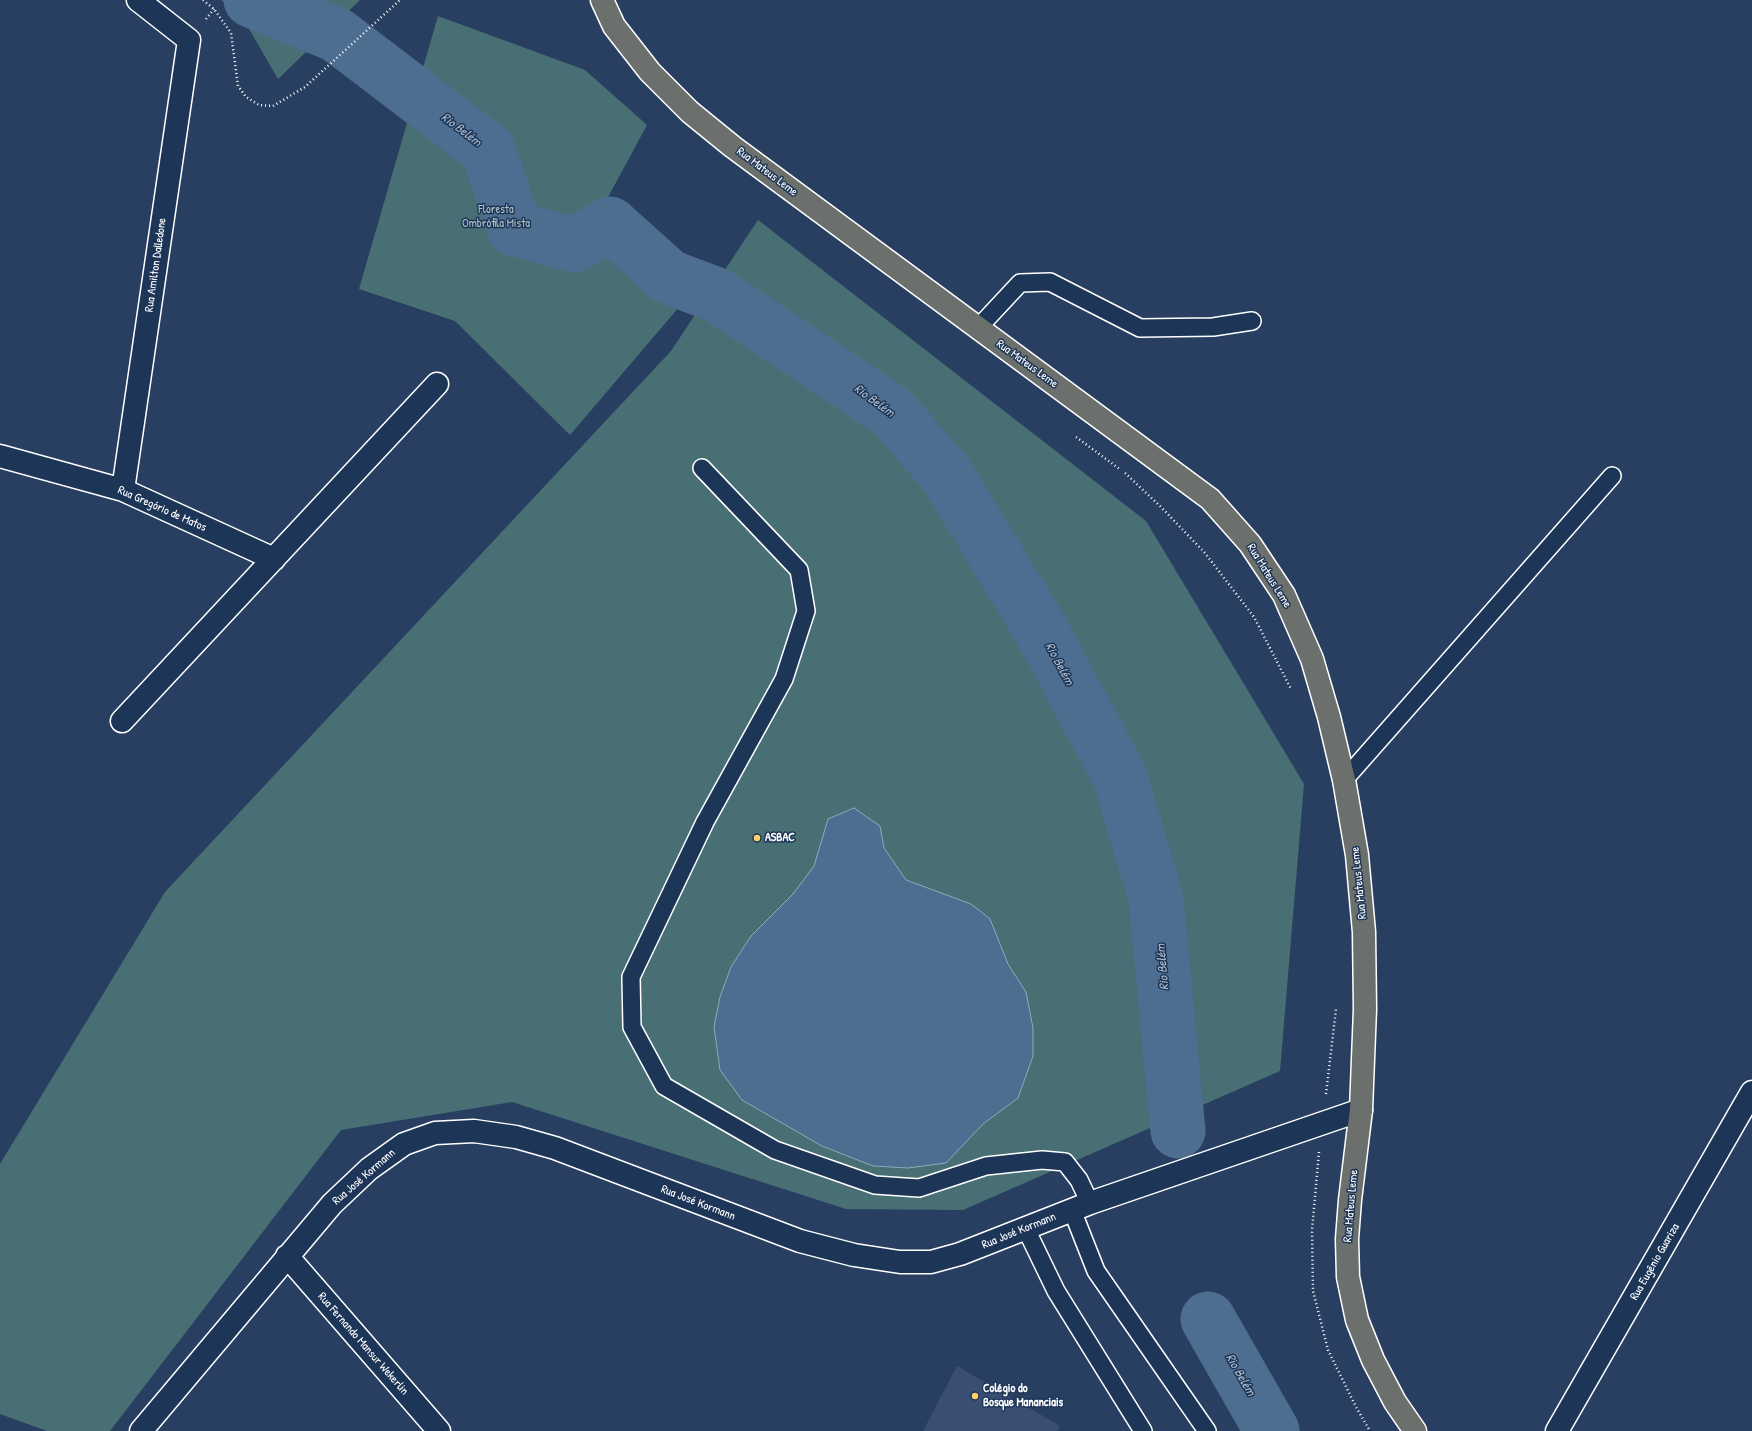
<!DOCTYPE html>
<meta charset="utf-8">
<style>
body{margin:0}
canvas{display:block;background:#283f62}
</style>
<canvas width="1752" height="1431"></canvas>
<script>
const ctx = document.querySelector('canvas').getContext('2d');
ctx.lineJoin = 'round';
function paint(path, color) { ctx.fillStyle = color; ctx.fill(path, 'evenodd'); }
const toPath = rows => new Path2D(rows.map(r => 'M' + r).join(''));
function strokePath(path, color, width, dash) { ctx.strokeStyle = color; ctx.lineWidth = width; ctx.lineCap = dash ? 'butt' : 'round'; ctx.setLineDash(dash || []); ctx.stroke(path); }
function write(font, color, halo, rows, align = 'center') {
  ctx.font = font + ' "Patrick Hand",sans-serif'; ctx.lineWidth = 3; ctx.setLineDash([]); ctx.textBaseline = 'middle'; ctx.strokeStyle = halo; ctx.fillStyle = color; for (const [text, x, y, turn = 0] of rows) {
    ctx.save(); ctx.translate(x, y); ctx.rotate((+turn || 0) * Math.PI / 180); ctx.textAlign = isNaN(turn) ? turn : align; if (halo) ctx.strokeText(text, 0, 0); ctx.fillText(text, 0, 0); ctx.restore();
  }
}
const built = toPath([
 [957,1366,1060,1426,1057,1431,923,1431]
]);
const green = toPath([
 [221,0,360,0,278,79,241,15],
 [438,16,585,70,647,125,607,199,703,279,570,435,455,321,359,289],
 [758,220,1146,521,1304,784,1280,1071,963,1210,846,1209,512,1102,341,1130,110,1431,47,1431,0,1414,0,1164,165,892,671,351]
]);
const water = toPath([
 [854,808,880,826,884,848,906,880,971,904,990,919,1008,964,1026,992,1033,1028,1033,1056,1018,1098,983,1124,946,1163,908,1168,873,1166,822,1146,742,1100,720,1070,714,1027,720,997,731,967,751,936,793,894,814,866,828,819,854,808]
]);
const river = toPath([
 [251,0,337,35,488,150,515,229,574,245,610,224,669,277,717,295,892,412,946,474,1041,630,1120,777,1156,899,1178,1131],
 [1208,1319,1272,1431]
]);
const path = toPath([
 [203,0,214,9,231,33,238,86,246,97,259,105,273,106,305,87,400,0],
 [206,19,214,9],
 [1076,437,1121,470],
 [1125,473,1161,507,1205,553,1254,617,1291,689],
 [1326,1094,1336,1009],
 [1319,1152,1312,1230,1313,1291,1328,1350,1356,1407,1370,1431]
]);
const service = toPath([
 [978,328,1020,283,1050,282,1140,328,1213,327,1252,321],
 [702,468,799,570,806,611,784,679,705,822,631,977,632,1027,664,1086,775,1150,875,1185,919,1188,986,1166,1042,1160,1065,1162,1079,1180,1090,1203],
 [1344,780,1612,476],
 [1072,1210,1096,1271,1207,1431],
 [1026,1229,1056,1291,1143,1431]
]);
const minor = toPath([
 [0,456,123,490,274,559],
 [123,490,189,40,138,0],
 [122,721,437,384],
 [287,1256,439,1431],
 [141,1431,332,1204,369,1169,404,1144,435,1133,474,1131,516,1137,555,1148,800,1241,854,1255,900,1262,931,1262,960,1254,1090,1203,1361,1110],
 [1557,1431,1752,1092]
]);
const primary = toPath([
 [602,0,614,26,650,72,690,112,733,147,1210,499,1250,544,1284,595,1312,659,1329,717,1344,780,1357,855,1364,932,1365,1009,1361,1110,1350,1200,1347,1239,1348,1277,1357,1320,1373,1360,1395,1402,1415,1431]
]);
const markers = [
 [757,838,4,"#ffd166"],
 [975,1396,4,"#ffd166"]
];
const streetNames = [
 ["Rua Mateus Leme",767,172,37],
 ["Rua Amilton Dalledone",156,265,-82],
 ["Rua Mateus Leme",1027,364,36],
 ["Rua Gregório de Matos",162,509,24],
 ["Rua Mateus Leme",1269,576,58],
 ["Rua Mateus Leme",1359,883,-96],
 ["Rua José Kormann",364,1177,-41],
 ["Rua José Kormann",698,1203,21],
 ["Rua Mateus Leme",1351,1206,-85],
 ["Rua José Kormann",1019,1231,-22],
 ["Rua Eugênio Guariza",1655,1262,-60],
 ["Rua Fernando Mansur Wekerlin",363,1344,49]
];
const parkNames = [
 ["Floresta",496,210],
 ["Ombrófila Mista",496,224]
];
const poiNames = [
 ["ASBAC",765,838],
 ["Colégio do",983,1389],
 ["Bosque Mananciais",983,1403]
];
const waterNames = [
 ["Rio Belém",461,130,37],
 ["Rio Belém",874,401,36],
 ["Rio Belém",1059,664,62],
 ["Rio Belém",1163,967,-95],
 ["Rio Belém",1240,1375,60]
];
paint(built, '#394e72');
paint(green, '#486f73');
paint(water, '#4d6e90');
strokePath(water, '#94a8bc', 1);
strokePath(river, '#4d6e90', 55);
strokePath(service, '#fff', 20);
strokePath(minor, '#fff', 25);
strokePath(primary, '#fff', 25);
strokePath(path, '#fff', 2.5, [1, 3]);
strokePath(service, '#1d3557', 17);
strokePath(minor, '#1d3557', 22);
strokePath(primary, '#6c706d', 22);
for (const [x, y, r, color] of markers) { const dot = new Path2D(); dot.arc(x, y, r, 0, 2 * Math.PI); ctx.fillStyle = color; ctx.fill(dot); strokePath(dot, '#1d3557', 1.5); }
write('12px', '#fff', '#1d3557', streetNames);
write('12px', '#b6c5c7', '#1d3557', parkNames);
write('bold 12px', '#fff', '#1d3557', poiNames, 'left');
write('italic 13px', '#afbecd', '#1d3557', waterNames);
</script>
